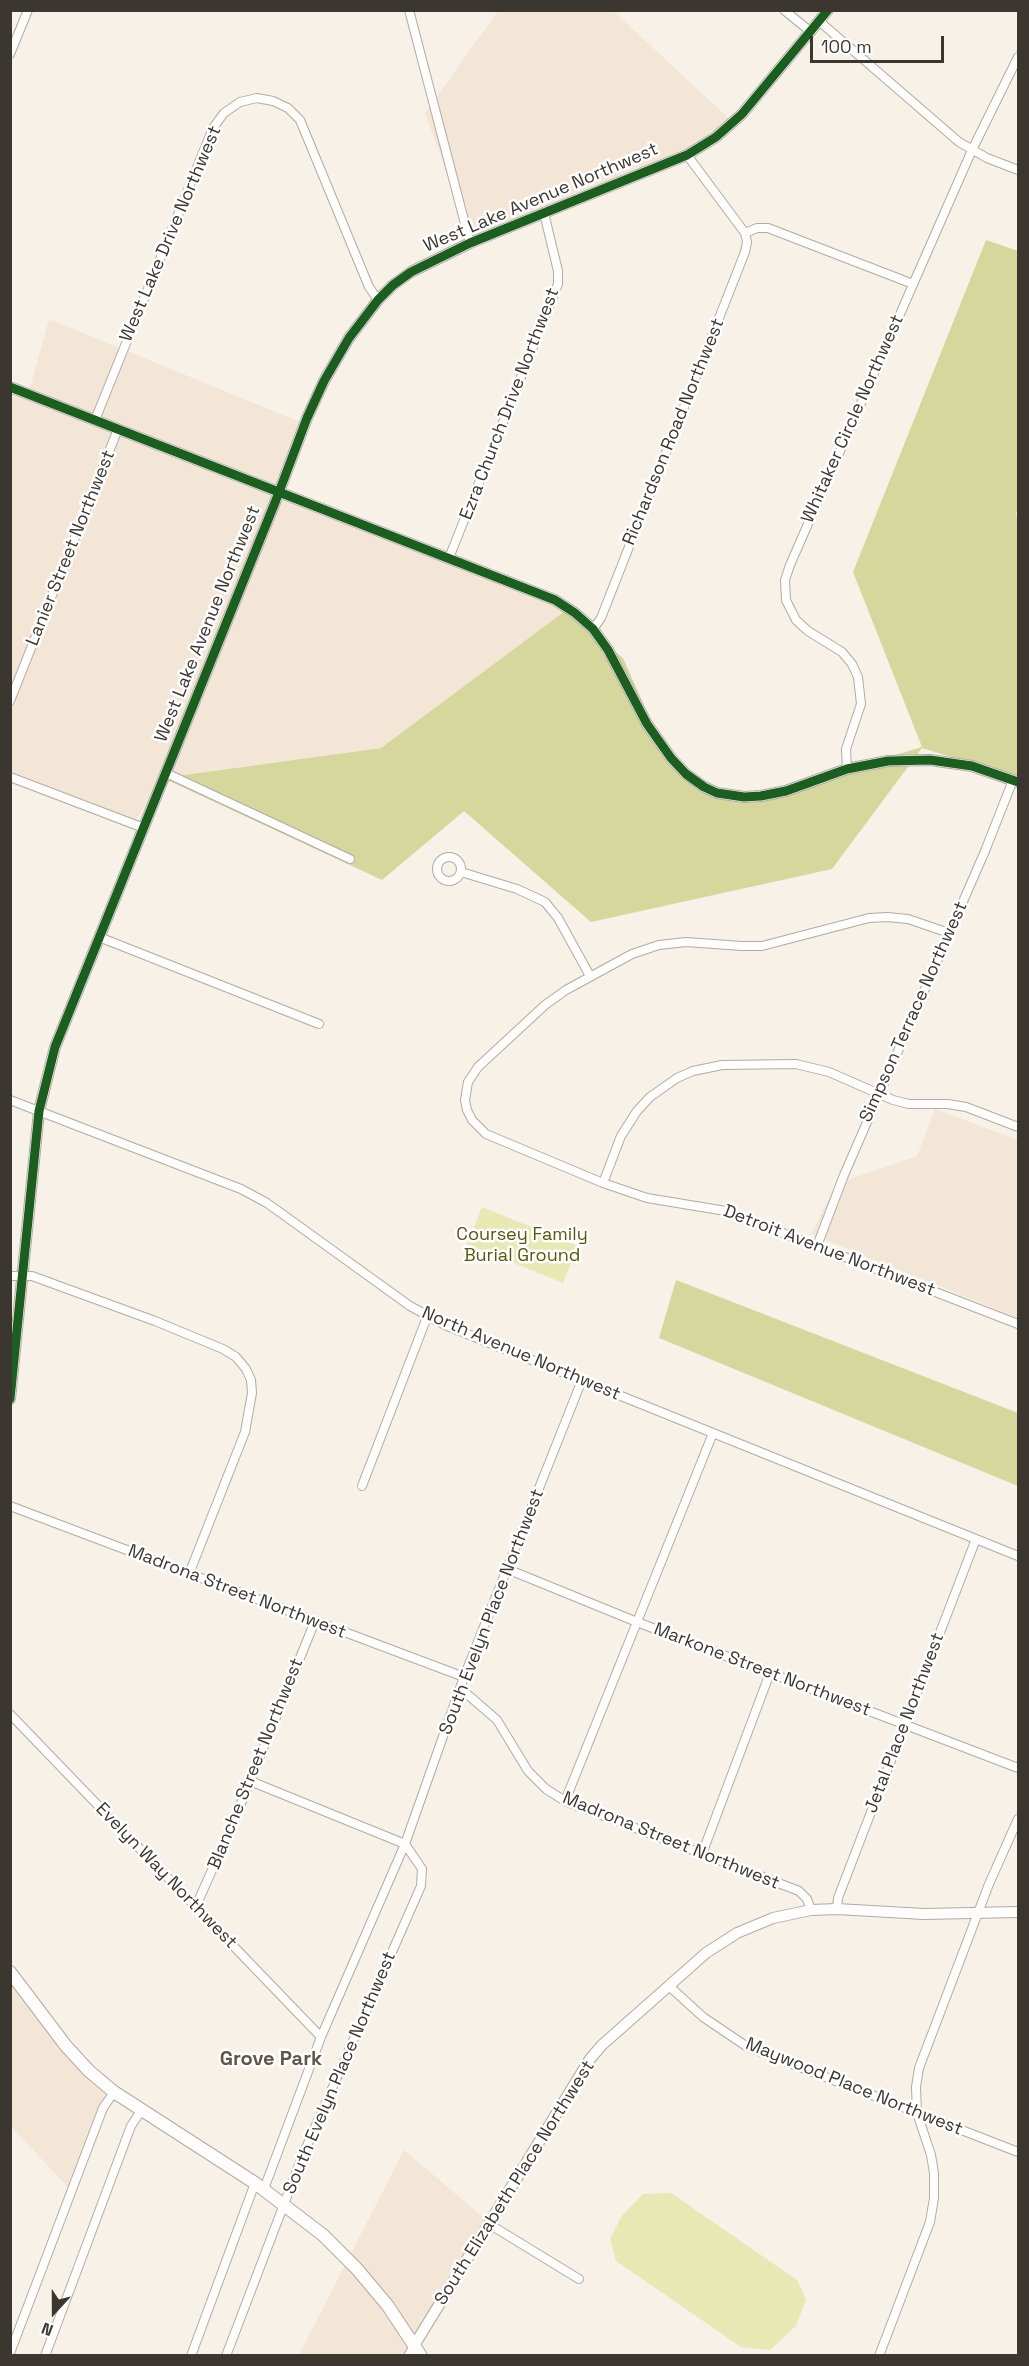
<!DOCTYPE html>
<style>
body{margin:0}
#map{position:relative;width:1029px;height:2366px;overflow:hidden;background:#f7f1e7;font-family:"Space Grotesk",sans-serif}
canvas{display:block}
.frame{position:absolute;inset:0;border:12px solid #3b362f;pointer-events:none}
.north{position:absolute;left:24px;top:2282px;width:60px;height:60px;-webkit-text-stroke:4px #fff;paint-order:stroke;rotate:201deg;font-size:16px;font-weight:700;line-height:24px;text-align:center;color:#3b362f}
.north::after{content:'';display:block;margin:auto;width:21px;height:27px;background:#3b362f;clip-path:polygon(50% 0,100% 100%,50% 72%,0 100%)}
.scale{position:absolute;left:810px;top:36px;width:134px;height:27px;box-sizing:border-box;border:3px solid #3b362f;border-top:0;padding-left:8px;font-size:18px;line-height:21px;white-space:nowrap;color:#3b362f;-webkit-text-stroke:4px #fff;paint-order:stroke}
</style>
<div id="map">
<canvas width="1029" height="2366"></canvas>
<div class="frame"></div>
<div class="north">N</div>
<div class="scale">100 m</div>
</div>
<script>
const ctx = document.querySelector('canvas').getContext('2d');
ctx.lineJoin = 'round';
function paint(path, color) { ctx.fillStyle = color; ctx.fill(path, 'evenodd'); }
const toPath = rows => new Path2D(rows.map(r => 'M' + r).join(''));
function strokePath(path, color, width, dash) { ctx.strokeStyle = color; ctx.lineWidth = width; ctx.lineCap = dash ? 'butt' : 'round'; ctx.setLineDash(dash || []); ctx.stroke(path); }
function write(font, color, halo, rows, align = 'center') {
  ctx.font = font + ' "Space Grotesk",sans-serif'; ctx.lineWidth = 5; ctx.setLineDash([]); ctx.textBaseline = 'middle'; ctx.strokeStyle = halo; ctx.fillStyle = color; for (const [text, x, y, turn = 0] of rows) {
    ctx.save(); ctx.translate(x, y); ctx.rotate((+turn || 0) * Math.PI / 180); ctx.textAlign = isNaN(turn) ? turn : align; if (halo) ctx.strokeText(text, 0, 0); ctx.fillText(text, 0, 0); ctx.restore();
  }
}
const built = toPath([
 [612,10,734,123,683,157,591,187,470,237,425,113,498,11],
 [49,319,300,422,281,496,565,611,381,748,163,778,130,829,11,783,10,393,27,399],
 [935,1109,1018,1140,1018,1318,811,1234,836,1184,917,1156],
 [10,1973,107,2095,75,2195,11,2126],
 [404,2150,497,2229,459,2274,418,2339,426,2355,301,2356,300,2353]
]);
const green = toPath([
 [482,1207,578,1246,563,1283,467,1244],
 [671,2193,797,2280,806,2299,796,2326,770,2350,741,2347,616,2261,610,2239,621,2217,643,2194]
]);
const forest = toPath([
 [986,240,1018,251,1018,506,1016,515,1018,516,1018,783,984,767,922,748,832,869,591,922,464,811,382,880,163,778,381,748,565,611,623,658,670,764,721,796,773,791,922,747,853,572],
 [676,1280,1018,1413,1018,1486,659,1338]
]);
const minor = toPath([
 [409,10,470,243],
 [784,10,811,32],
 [819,21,959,142,987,158,1018,170],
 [10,54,28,10],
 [745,233,757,228,768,228,913,284],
 [95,420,213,128,224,113,240,102,257,98,273,101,288,108,300,120,369,287,378,300],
 [449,558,558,284,558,271,544,213],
 [593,629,601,618,745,252,747,242,745,233,687,155],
 [10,701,118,429],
 [847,769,846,749,861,704,858,677,852,664,842,652,808,631,796,620,786,600,785,580,790,565,972,150,1018,57],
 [166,773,350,859],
 [10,777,144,828],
 '437 869a12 12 0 1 1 24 0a12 12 0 1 1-24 0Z',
 [461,872,517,889,545,902,558,918,590,976],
 [949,933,908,919,887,917,869,918,762,946,742,946,686,942,659,945,632,954,566,990,545,1005,478,1067,468,1082,465,1100,467,1110,472,1120,486,1134,603,1183,647,1198,726,1211,1018,1324],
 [99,937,319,1024],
 [10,1100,241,1189,267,1203,410,1306,445,1325,1018,1556],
 [603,1183,621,1136,637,1111,650,1097,677,1078,693,1071,722,1065,796,1064,829,1072,893,1100,909,1104,948,1104,966,1107,1018,1127],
 [817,1246,844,1175,985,851,1013,780],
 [10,1276,32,1276,155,1321,223,1349,236,1357,246,1369,251,1380,252,1393,245,1432,189,1574],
 [362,1486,427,1317],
 [10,1506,464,1677],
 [507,1569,637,1622,1018,1768],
 [460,1688,497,1720,528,1771,546,1789,565,1801,799,1891,807,1899,811,1910],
 [10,1714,321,2037],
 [250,1781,405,1844],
 [565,1801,713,1433],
 [702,1854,770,1673],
 [196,1906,233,1823,315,1621],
 [837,1909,838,1898,976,1539],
 [669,1986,703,2017,746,2046,1018,2152],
 [264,2189,321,2037,405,1844,464,1677,582,1380],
 [489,2224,579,2279],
 [10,2353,103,2108,114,2092],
 [45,2356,131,2126,141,2111],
 [191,2356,255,2183],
 [226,2356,302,2157,421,1886,422,1869,405,1844],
 [408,2356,415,2344],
 [879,2356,930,2222,934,2198,934,2173,931,2155,917,2113,916,2087,919,2068,989,1884,1018,1819]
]);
const tertiary = toPath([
 [10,1399,39,1111,55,1047,276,500,307,418,324,381,349,338,378,300,393,285,411,272,470,243,687,155,716,137,742,114,828,10],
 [415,2344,590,2059,602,2045,706,1953,737,1933,773,1918,811,1910,837,1909,924,1914,1018,1912]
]);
const secondary = toPath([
 [10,387,555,600,575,613,593,629,608,650,647,724,671,758,686,774,704,787,717,793,744,797,761,796,786,791,847,769,888,761,930,760,972,766,1018,782]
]);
const primary = toPath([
 [10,1972,66,2046,89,2071,114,2092,255,2183,323,2235,357,2269,388,2306,421,2356]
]);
const cycleway = toPath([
 [10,387,555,600,575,613,593,629,608,650,647,724,671,758,686,774,704,787,717,793,744,797,761,796,786,791,847,769,888,761,930,760,972,766,1018,782],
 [10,1399,39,1111,55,1047,276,500,307,418,324,381,349,338,378,300,393,285,411,272,470,243,687,155,716,137,742,114,828,10]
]);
const streetNames = [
 ["West Lake Avenue Northwest",541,198,-23],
 ["West Lake Drive Northwest",171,234,-67],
 ["Ezra Church Drive Northwest",510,404,-69],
 ["Whitaker Circle Northwest",853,419,-66],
 ["Richardson Road Northwest",674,432,-68],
 ["Lanier Street Northwest",71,548,-68],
 ["West Lake Avenue Northwest",208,624,-68],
 ["Simpson Terrace Northwest",914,1012,-66],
 ["Detroit Avenue Northwest",829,1251,21],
 ["North Avenue Northwest",521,1354,23],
 ["Madrona Street Northwest",237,1592,21],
 ["South Evelyn Place Northwest",492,1612,-69],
 ["Markone Street Northwest",762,1670,21],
 ["Jetal Place Northwest",905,1723,-69],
 ["Blanche Street Northwest",256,1764,-68],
 ["Madrona Street Northwest",671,1841,22],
 ["Evelyn Way Northwest",166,1876,46],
 ["South Evelyn Place Northwest",340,2073,-67],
 ["Maywood Place Northwest",854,2087,22],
 ["South Elizabeth Place Northwest",515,2183,-58]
];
const parkNames = [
 ["Coursey Family",522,1235],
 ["Burial Ground",522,1256]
];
const neighbourhoodNames = [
 ["Grove Park",271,2060]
];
paint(built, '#f3e6d6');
paint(green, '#e7e8b4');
paint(forest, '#d5d79c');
strokePath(minor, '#b0aba4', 10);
strokePath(tertiary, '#b0aba4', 12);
strokePath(secondary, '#b0aba4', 12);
strokePath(primary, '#b0aba4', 14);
strokePath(minor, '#fefdfb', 8);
strokePath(tertiary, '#fefdfb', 10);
strokePath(secondary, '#fefdfb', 10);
strokePath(primary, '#fefdfb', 12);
strokePath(cycleway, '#1b5e20', 9);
write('18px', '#3b362f', '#fff', streetNames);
write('18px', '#54570c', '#fff', parkNames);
write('bold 20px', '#605546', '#fff', neighbourhoodNames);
</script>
